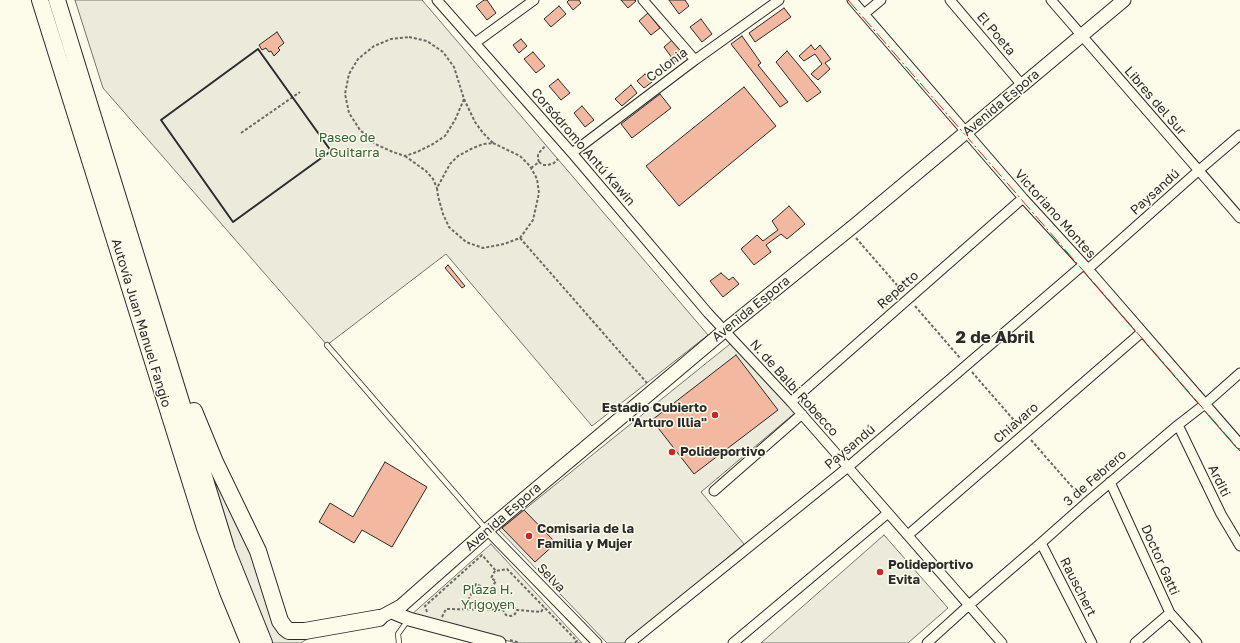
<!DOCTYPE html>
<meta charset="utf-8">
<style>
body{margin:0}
canvas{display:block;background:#fdfbea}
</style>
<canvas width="1240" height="643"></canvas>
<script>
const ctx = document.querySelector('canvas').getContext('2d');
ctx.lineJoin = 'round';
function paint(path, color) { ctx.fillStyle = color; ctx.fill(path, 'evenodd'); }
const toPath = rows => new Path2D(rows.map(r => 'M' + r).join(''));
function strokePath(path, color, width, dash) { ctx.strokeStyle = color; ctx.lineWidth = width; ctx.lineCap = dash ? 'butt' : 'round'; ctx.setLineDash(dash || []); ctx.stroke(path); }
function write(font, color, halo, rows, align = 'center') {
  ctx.font = font + ' "Golos Text",sans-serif'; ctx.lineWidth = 3; ctx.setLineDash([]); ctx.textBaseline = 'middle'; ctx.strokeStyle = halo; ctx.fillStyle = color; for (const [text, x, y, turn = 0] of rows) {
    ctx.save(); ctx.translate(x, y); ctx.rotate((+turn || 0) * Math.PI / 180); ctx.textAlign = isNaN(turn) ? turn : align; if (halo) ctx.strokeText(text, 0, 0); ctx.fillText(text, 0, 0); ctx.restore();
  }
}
const green = toPath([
 [75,0,422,0,708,335,592,426,446,254,327,345,103,88,75,0],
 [735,340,796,412,701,492,744,544,626,643,607,643,499,530,735,340],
 [188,405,239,525,284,634,292,639,338,629,307,639,301,643,271,643,232,544,188,405],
 [884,535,948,608,908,643,761,643,884,535],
 [491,544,582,643,516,643,411,615,491,544]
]);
const building = toPath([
 [484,0,487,0,496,13,487,20,476,6,484,0],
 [569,0,579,0,581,3,573,10,567,2,569,0],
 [621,0,635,0,636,1,628,8,621,0],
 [669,0,685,0,689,6,679,14,669,0],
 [559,6,566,14,551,27,544,19,559,6],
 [784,8,791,17,755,42,749,33,784,8],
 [648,13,660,28,651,35,639,21,648,13],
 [701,19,712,34,702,42,690,27,701,19],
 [277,32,284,43,278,48,280,50,274,56,271,51,269,52,266,48,262,50,259,45,277,32],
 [742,36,761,63,758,65,788,102,780,107,731,44,742,36],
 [521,39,527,46,519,53,513,45,521,39],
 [672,40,684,54,675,62,664,47,672,40],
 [811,45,815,50,820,45,831,59,825,63,830,69,818,80,811,74,822,64,815,54,804,61,799,56,811,45],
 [787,51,821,92,807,102,776,62,787,51],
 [533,52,545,66,536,73,524,59,533,52],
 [645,74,652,82,644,88,637,81,645,74],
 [558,79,570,93,561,100,549,86,558,79],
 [631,85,637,93,622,106,615,99,631,85],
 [744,87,776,126,679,206,646,166,744,87],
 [660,94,671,108,632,138,621,124,660,94],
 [582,106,594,120,585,127,574,113,582,106],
 [789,206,805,224,787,239,781,234,766,245,771,252,754,265,741,249,757,235,763,241,778,230,772,221,789,206],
 [448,265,465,286,462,288,445,268,448,265],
 [721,273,729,280,733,277,739,284,723,297,710,281,721,273],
 [736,355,778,410,694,474,652,420,736,355],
 [385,462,427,487,392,547,362,530,354,543,319,522,330,503,353,517,385,462],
 [524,510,556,543,535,562,502,528,524,510]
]);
const path = toPath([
 [409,37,427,41,443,52,454,67,464,99,455,120,445,136,433,144,417,152,405,156,393,152,375,144,360,130,349,113,345,94,349,74,358,59,374,46,391,39,409,37],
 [464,99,475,122,483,133,493,143],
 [241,133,300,92],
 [493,143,520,156,530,166,537,179,539,193,533,220,520,238,504,244,483,248,466,242,449,227,443,214,438,196,437,188,450,164,458,156,471,149,483,144,493,143],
 [405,156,426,171,433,179,437,188],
 [539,162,538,159,538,154,546,145],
 [531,168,539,162,543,165,548,165,554,163,558,159],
 [520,238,647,383],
 [856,238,903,292],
 [915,306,960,358],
 [972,372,1019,426],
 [1031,440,1081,497],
 [464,609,476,584,490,590,496,581,491,578,495,571],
 [503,610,503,607,507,604,512,605,517,610],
 [427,612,425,606,482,555,496,571,507,569,577,641,574,643],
 [442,617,446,609,503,610,506,615,511,616,515,614,517,610,541,612,544,607],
 [510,640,520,643]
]);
const lane = toPath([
 [327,345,486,529],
 [399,643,398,634,408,620]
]);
const street = toPath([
 [437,0,572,153,708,313,791,402,1002,643],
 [643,0,695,60],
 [852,0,1023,198,1088,269,1240,444],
 [950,0,1022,85],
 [1051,0,1240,218],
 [864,14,881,0],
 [475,43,534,0],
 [572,153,695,60,779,0],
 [1088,269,1198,171,1240,135],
 [791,402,1023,198],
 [1178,425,1221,514,1240,546],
 [1110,482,1170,613,1197,643],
 [714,491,802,414],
 [487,530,597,643],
 [908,535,1142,332],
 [1041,543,1092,643],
 [630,643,848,467,1083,265],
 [733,643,888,513],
 [927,643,969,605,1041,543,1086,503,1178,425,1205,404,1240,373],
 [1135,643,1170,613]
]);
const secondary = toPath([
 [392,612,409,619,499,643],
 [379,618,401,606,487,530,654,390,724,331,855,225,1124,0]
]);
const highway = toPath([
 [40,0,205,528,228,592,249,643],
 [57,0,227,551,264,643],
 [194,411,215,462,258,551,280,621,285,628,289,631,305,631,379,618]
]);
const wall = toPath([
 [258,49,331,151,233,222,161,120,258,49]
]);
const power = toPath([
 [848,0,1240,451]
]);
const markers = [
 [715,415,4,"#c62828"],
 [672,452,4,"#c62828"],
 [529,536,4,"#c62828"],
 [880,572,4,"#c62828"]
];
const streetNames = [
 ["El Poeta",996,34,50],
 ["Colonia",667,65,-37],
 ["Libres del Sur",1155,101,49],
 ["Avenida Espora",1001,103,-40],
 ["Corsódromo Antú Kawin",583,147,49],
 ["Paysandú",1155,192,-42],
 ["Victoriano Montes",1055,214,48],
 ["Repetto",898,290,-41],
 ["Avenida Espora",751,309,-39],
 ["Autovía Juan Manuel Fangio",141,323,73],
 ["N. de Balbi Robecco",794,388,48],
 ["Chiavaro",1016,423,-41],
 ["Paysandú",850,447,-40],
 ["3 de Febrero",1095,478,-41],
 ["Arditi",1219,481,64],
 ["Avenida Espora",503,517,-41],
 ["Doctor Gatti",1160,560,66],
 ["Selva",551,578,46],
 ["Rauschert",1078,587,63]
];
const parkNames = [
 ["Paseo de",347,138],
 ["la Guitarra",347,153],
 ["Plaza H.",488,590],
 ["Yrigoyen",488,605]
];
const poiNames = [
 ["Estadio Cubierto",707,408,"right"],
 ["\"Arturo Illia\"",707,423,"right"],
 ["Polideportivo",680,452],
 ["Comisaria de la",537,529],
 ["Familia y Mujer",537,544],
 ["Polideportivo",888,565],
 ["Evita",888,580]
];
const districtNames = [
 ["2 de Abril",995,338]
];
paint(green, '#ecebdb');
strokePath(green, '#74746e', 1);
paint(building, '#f2b8a0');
strokePath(building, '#2b2b2b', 1);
strokePath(lane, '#2b2b2b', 6);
strokePath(street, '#2b2b2b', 11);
strokePath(secondary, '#2b2b2b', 15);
strokePath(highway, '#2b2b2b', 18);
strokePath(path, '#6a6964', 2, [3, 2]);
strokePath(lane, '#fdfbea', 4.5);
strokePath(street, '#fdfbea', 9);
strokePath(secondary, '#fdfbea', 13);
strokePath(highway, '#fdfbea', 16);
strokePath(wall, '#2b2b2b', 2);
strokePath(power, '#c62828', 1, [14, 3, 2, 3]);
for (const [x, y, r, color] of markers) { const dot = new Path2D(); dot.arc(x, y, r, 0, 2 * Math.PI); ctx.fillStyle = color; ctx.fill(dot); strokePath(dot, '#fdfbea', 1.5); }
write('13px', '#2b2b2b', '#fdfbea', streetNames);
write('13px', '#34623c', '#fdfbea', parkNames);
write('bold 13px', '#2b2b2b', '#fdfbea', poiNames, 'left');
write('bold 17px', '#2b2b2b', '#fdfbea', districtNames);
</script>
